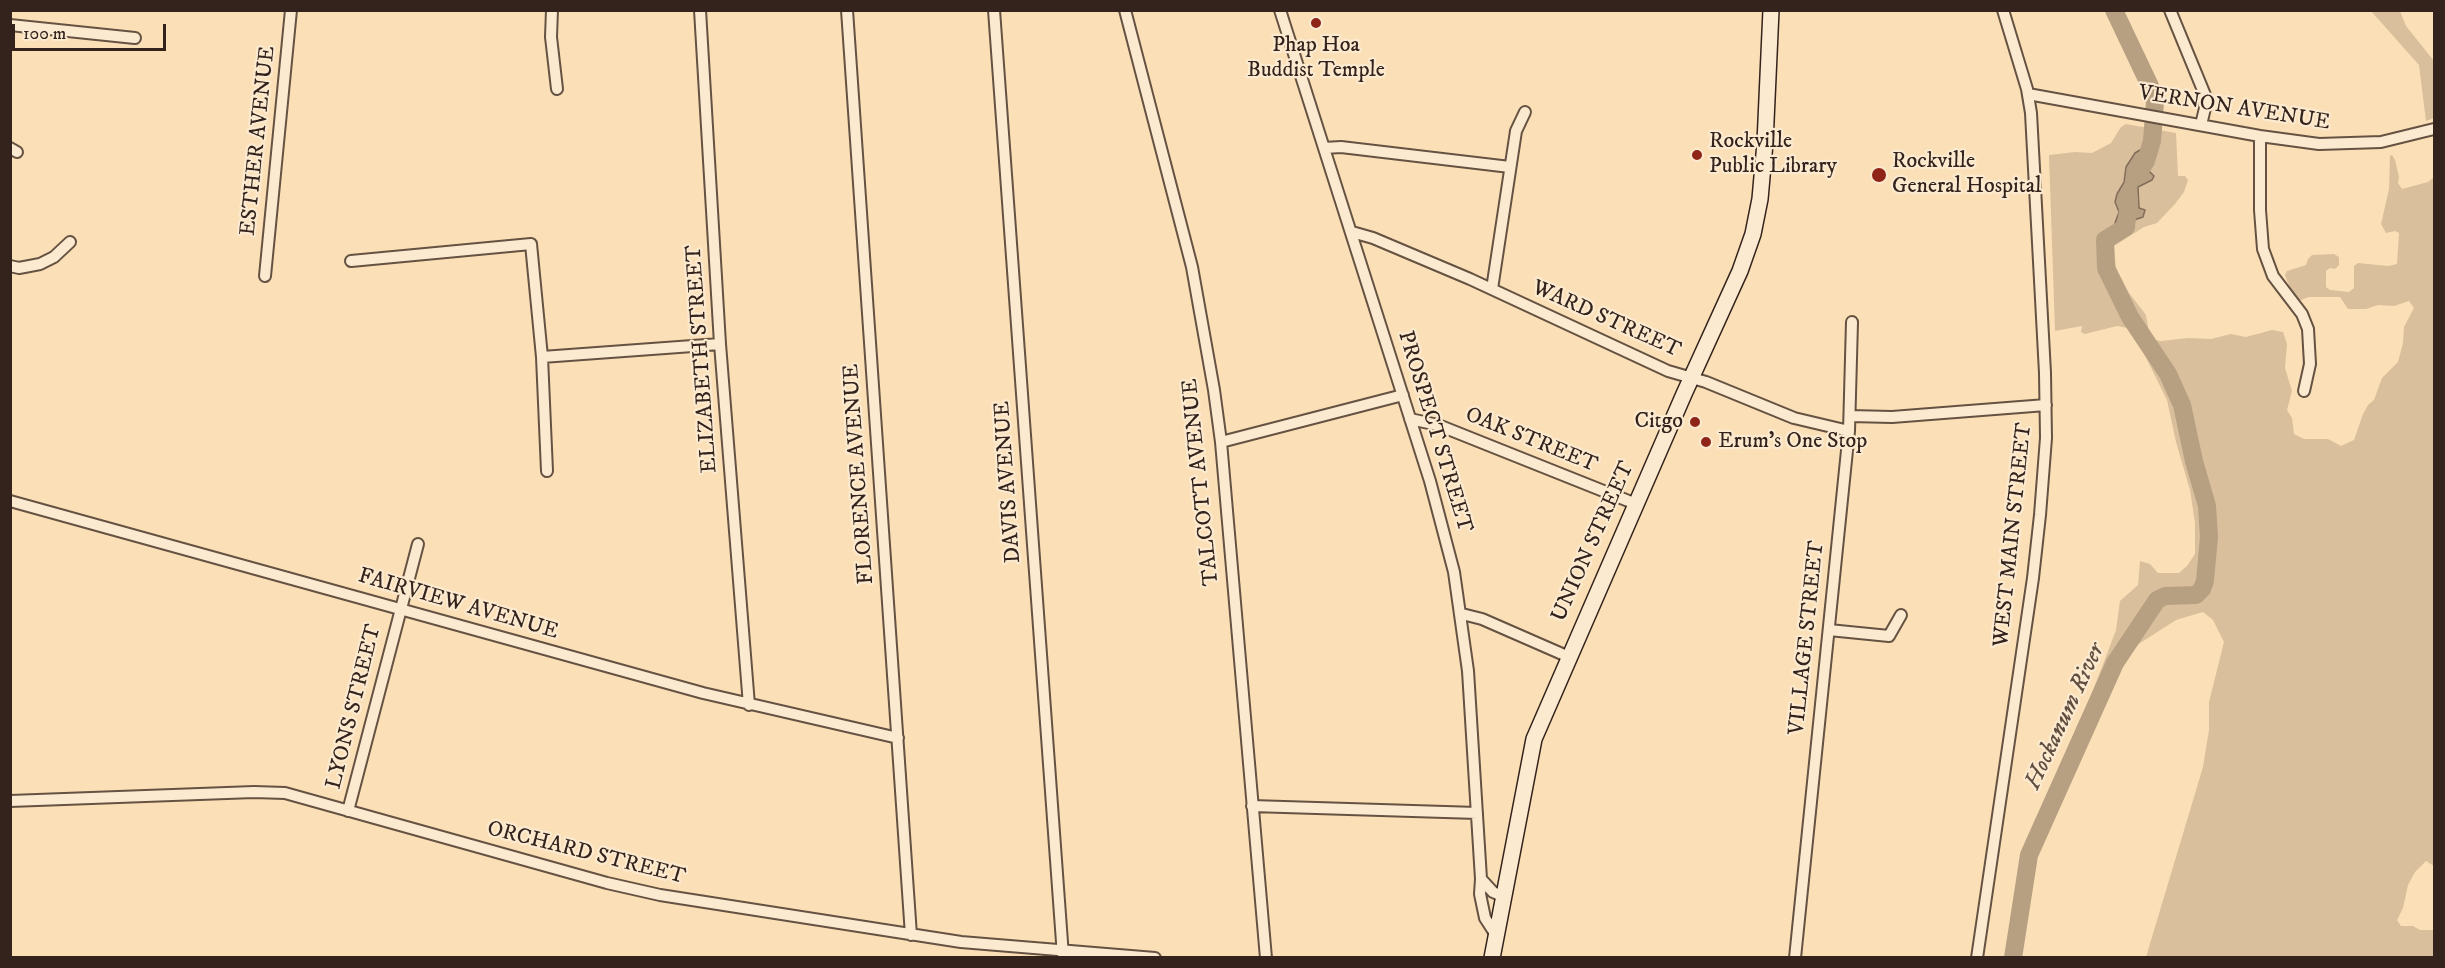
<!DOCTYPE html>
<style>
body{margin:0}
#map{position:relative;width:2445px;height:968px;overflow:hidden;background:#fbdfb6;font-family:"IM FELL DW Pica",serif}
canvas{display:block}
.frame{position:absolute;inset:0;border:12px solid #33231c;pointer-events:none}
.scale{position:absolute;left:12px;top:24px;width:154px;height:27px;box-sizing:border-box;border:3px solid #33231c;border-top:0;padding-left:8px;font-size:18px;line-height:21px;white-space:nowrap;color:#33231c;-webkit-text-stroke:4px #fcead0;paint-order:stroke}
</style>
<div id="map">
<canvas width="2445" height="968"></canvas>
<div class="frame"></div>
<div class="scale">100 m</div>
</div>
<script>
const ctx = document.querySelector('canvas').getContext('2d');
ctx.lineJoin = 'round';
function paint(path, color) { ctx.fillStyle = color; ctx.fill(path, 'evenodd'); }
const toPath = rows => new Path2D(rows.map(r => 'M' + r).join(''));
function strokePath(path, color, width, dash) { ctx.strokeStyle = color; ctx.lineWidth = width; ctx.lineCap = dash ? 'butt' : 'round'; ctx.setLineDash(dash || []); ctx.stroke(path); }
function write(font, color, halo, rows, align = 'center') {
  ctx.font = font + ' "IM FELL DW Pica",serif'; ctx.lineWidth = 4.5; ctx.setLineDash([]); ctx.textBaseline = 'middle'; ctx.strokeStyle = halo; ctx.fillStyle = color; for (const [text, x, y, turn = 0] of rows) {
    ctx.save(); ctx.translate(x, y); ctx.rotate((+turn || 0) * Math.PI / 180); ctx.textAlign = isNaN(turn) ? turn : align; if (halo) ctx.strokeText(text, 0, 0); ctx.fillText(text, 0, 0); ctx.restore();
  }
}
const green = toPath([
 [2371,11,2400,11,2406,26,2434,61,2434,118,2426,121,2419,65],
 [2126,124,2176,133,2178,176,2185,176,2188,180,2184,192,2175,204,2157,223,2144,227,2114,246,2116,268,2129,293,2146,315,2150,339,2161,341,2188,338,2211,339,2231,334,2246,337,2272,330,2283,332,2287,344,2285,368,2292,391,2287,410,2292,418,2294,434,2304,439,2328,439,2341,446,2354,440,2363,414,2368,405,2374,400,2382,378,2398,362,2403,343,2404,327,2414,308,2409,301,2394,306,2378,305,2366,309,2348,309,2340,297,2309,297,2298,301,2292,294,2285,275,2287,271,2306,265,2308,259,2312,255,2334,254,2339,257,2339,265,2335,269,2330,268,2326,271,2326,287,2330,290,2349,292,2354,288,2354,266,2358,263,2388,266,2397,264,2399,233,2395,231,2386,233,2381,224,2389,189,2390,156,2392,155,2395,160,2399,177,2398,183,2402,189,2428,182,2434,177,2434,866,2426,861,2415,872,2408,885,2403,908,2397,920,2401,926,2413,926,2420,930,2434,930,2434,957,2146,957,2203,767,2209,730,2209,702,2224,642,2213,620,2203,612,2176,620,2134,647,2121,646,2111,660,2092,708,2087,717,2083,717,2116,630,2120,601,2138,585,2140,561,2150,564,2158,573,2179,573,2187,566,2195,554,2195,523,2190,490,2176,442,2167,400,2132,329,2117,326,2085,334,2081,332,2082,326,2055,331,2049,155,2075,152,2092,153,2111,143,2121,127],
 [2149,151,2149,171,2154,175,2138,187,2139,208,2143,209,2143,217,2116,226,2119,212,2115,203,2117,194,2124,179]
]);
const water = toPath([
 [2140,150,2149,151,2149,171,2154,176,2152,180,2138,187,2139,208,2145,210,2143,217,2116,226,2115,223,2119,212,2115,202,2117,194,2124,182,2126,167,2135,153,2140,150]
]);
const river = toPath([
 [2114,10,2150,86,2155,102,2152,141,2146,161,2138,173],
 [2013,958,2029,855,2115,663,2157,600,2165,596,2196,595,2202,589,2205,581,2209,537,2207,506,2194,461,2182,405,2168,374,2130,317,2106,268,2105,240,2126,227,2129,199]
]);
const street = toPath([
 [552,10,551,37,557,89],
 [700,10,720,344,749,705],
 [847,10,911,935],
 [994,10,1063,956],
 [1125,10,1192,267,1214,390,1221,442,1266,958],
 [1280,10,1430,481,1454,572,1468,671,1481,879,1480,894,1485,918,1496,935],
 [2170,10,2205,95,2205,108,2201,125],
 [10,25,135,38],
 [2028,94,2260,136,2319,144,2381,142,2434,129],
 [2260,136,2260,210,2263,249,2273,276,2302,314,2308,329,2310,364,2304,391],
 [10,148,17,152],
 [1324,148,1341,147,1510,167],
 [1352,232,1373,238,1470,279,1668,371,1706,382,1794,418,1849,431],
 [351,261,531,244,542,357,547,471],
 [10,266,19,268,40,264,54,257,70,242],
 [265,276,291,10],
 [1492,289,1516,131,1525,112],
 [542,357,720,344],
 [1850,416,1892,417,2046,405],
 [1410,419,1438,425,1636,504],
 [1221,442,1403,395],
 [10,501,703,693,898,738],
 [1462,614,1482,619,1569,657],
 [1829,630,1889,636,1901,615],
 [10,801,254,792,285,793,607,883,660,895,961,942,1155,958],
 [1252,806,1477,813],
 [348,811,418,544],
 [1481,879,1493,892,1504,897],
 [1795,958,1849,431,1852,322],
 [1977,958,2033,578,2040,515,2046,438,2045,373,2031,113,2027,89,2003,10]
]);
const secondary = toPath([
 [1492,958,1534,739,1684,394,1740,271,1753,234,1760,199,1765,143,1771,10]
]);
const markers = [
 [1316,23,6,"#8f2418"],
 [1697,155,6,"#8f2418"],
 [1879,175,8,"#8f2418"],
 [1695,422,6,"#8f2418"],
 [1706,442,6,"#8f2418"]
];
const poiNames = [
 ["Phap Hoa",1316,46,"center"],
 ["Buddist Temple",1316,71,"center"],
 ["Rockville",1709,142],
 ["Public Library",1709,167],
 ["Rockville",1892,162],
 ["General Hospital",1892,187],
 ["Citgo",1683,422,"right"],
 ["Erum's One Stop",1718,442]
];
const streetNames = [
 ["VERNON AVENUE",2234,109,9],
 ["ESTHER AVENUE",259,141,-84],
 ["WARD STREET",1606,320,24],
 ["ELIZABETH STREET",703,359,-94],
 ["PROSPECT STREET",1434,432,73],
 ["OAK STREET",1531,441,22],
 ["FLORENCE AVENUE",860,474,-94],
 ["DAVIS AVENUE",1009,482,-94],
 ["TALCOTT AVENUE",1202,482,-96],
 ["WEST MAIN STREET",2014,535,-84],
 ["UNION STREET",1594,542,-66],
 ["FAIRVIEW AVENUE",458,605,16],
 ["VILLAGE STREET",1808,638,-84],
 ["LYONS STREET",355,707,-76],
 ["ORCHARD STREET",586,854,14]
];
const waterNames = [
 ["Hockanum River",2066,717,-65]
];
paint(green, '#d9bf9c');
paint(water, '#b79f82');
strokePath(water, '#826d59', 1.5);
strokePath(river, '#b79f82', 18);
strokePath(street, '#655242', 14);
strokePath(secondary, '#33231c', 18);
strokePath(street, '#fcead0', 10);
strokePath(secondary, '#fcead0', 15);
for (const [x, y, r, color] of markers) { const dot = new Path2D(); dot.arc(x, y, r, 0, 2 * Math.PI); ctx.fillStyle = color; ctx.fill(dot); strokePath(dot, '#fcead0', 2); }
write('22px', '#33231c', '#fcead0', poiNames, 'left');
write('22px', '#33231c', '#fcead0', streetNames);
write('italic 24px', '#614e40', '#fcead0', waterNames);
</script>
